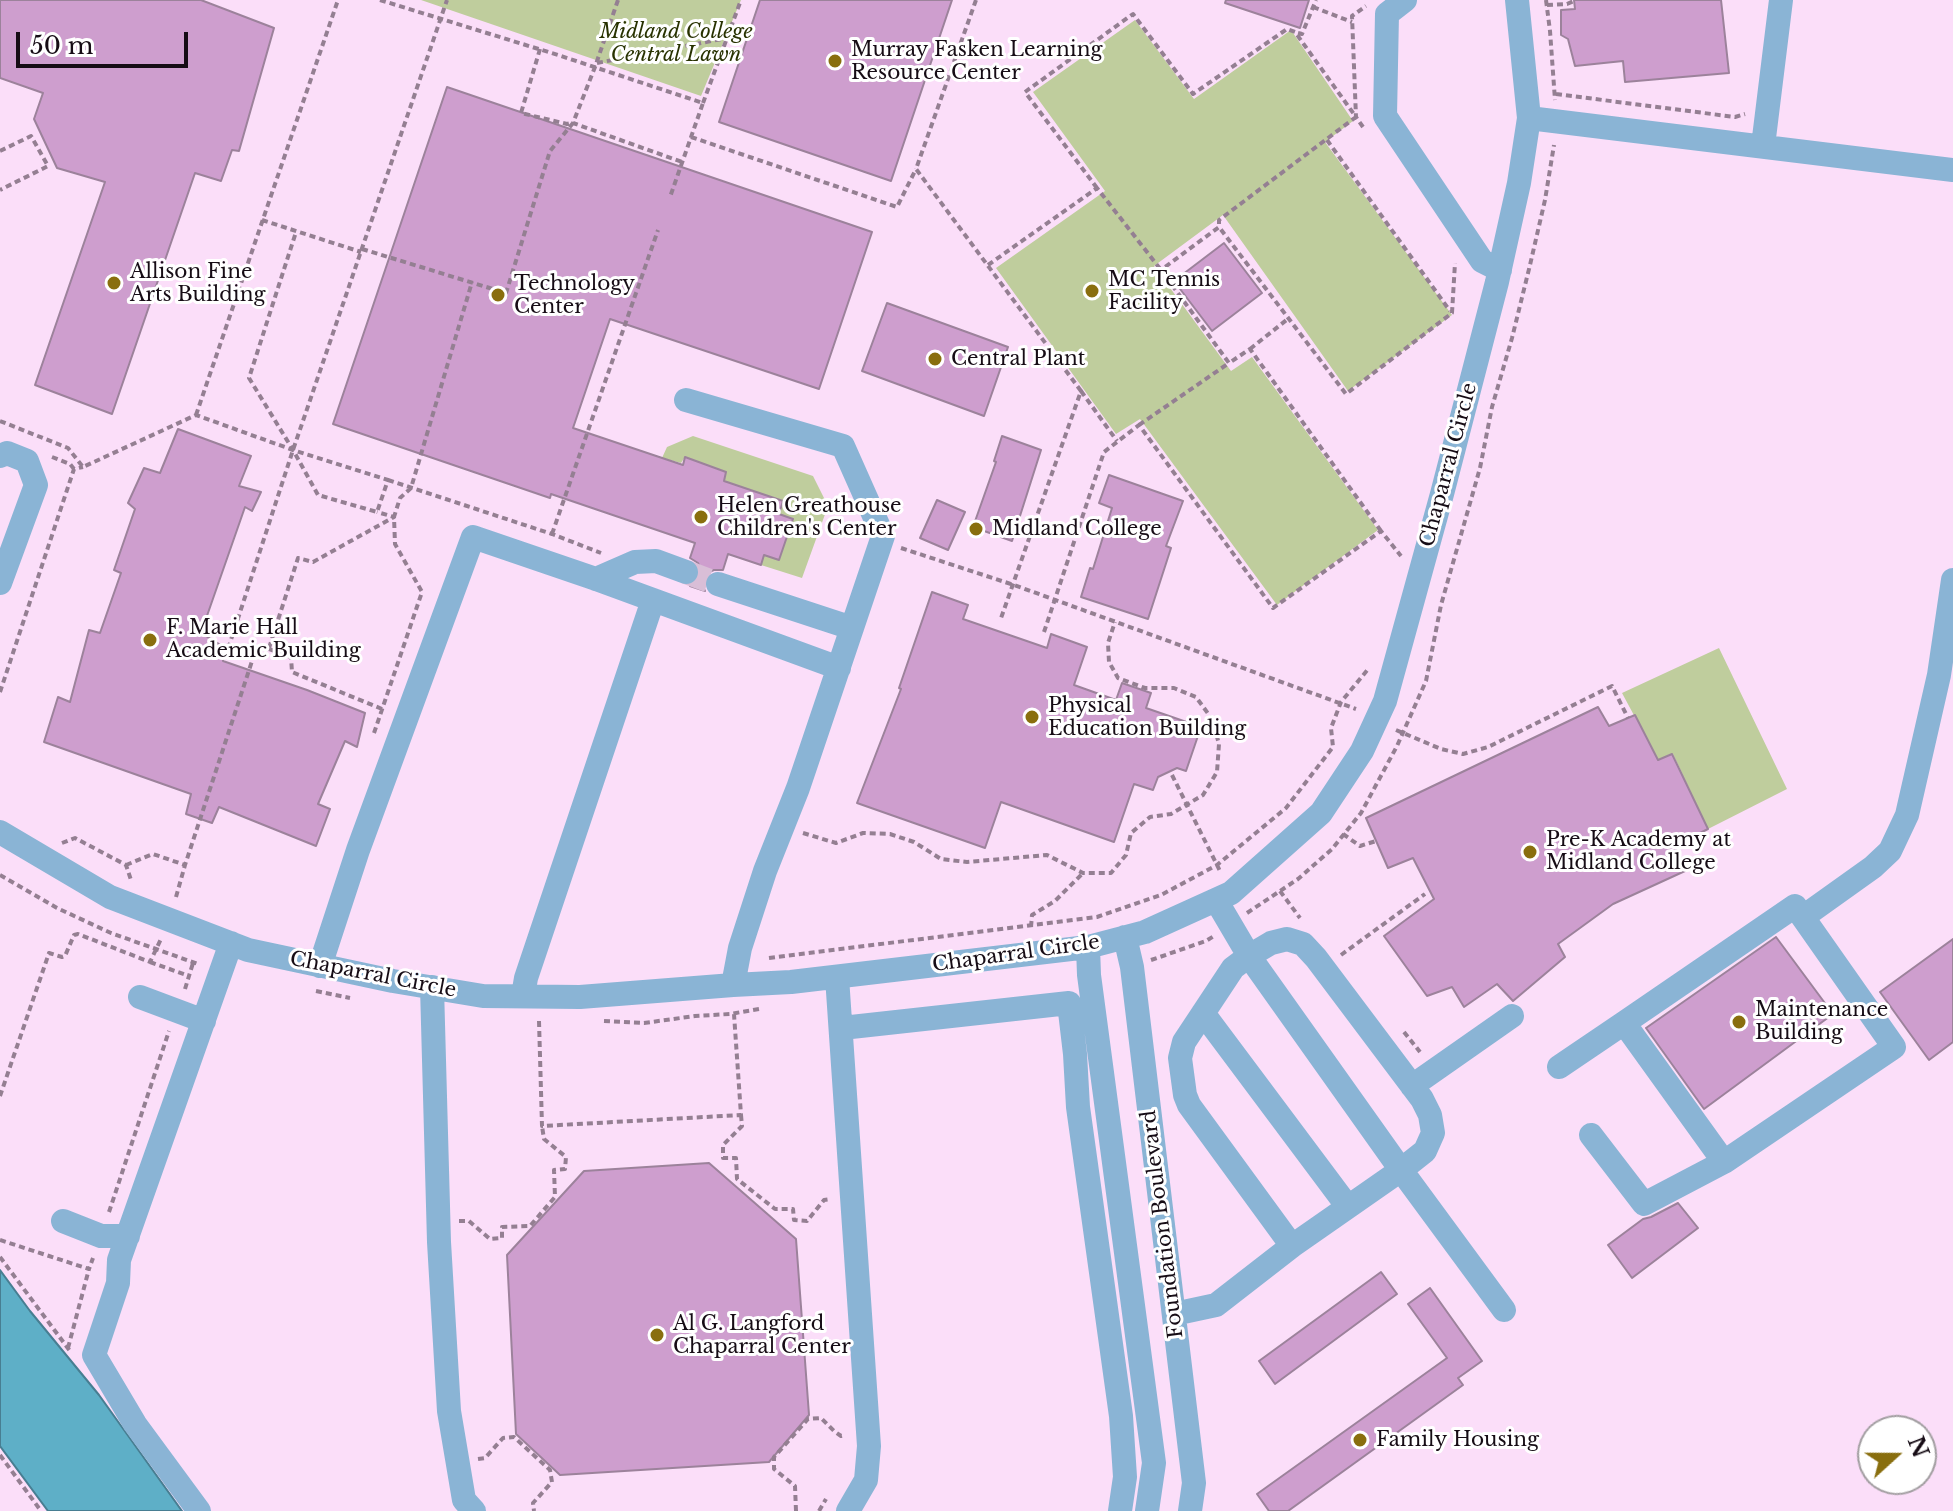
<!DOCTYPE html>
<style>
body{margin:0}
#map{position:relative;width:1953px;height:1511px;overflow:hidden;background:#fbdef9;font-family:"Libre Baskerville",serif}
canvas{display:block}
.north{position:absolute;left:1857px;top:1415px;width:80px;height:80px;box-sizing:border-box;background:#fff;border:2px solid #a29ea1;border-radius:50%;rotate:69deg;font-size:22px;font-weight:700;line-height:32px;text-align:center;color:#160c15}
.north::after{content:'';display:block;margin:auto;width:28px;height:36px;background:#896e0e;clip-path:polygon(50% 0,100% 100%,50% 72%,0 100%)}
.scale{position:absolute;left:16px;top:32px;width:172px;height:36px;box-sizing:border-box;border:4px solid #160c15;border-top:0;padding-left:10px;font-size:24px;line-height:28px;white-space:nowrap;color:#160c15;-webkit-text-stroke:6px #fff;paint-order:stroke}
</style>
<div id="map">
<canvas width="1953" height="1511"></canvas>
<div class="north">N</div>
<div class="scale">50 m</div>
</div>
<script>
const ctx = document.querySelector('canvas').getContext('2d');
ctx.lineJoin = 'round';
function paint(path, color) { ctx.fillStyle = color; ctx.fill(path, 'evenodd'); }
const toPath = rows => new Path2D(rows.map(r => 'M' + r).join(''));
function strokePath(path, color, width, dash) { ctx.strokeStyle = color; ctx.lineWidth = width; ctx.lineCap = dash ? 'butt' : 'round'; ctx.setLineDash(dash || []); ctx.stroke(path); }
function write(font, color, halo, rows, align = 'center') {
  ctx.font = font + ' "Libre Baskerville",serif'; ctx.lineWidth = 6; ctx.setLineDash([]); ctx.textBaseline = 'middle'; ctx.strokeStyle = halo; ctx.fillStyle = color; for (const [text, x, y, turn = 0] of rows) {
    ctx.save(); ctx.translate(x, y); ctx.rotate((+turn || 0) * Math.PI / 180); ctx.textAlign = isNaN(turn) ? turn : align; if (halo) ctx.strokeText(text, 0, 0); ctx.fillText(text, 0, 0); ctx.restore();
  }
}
const green = toPath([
 [421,0,741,0,701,96],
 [1135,20,1194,99,1291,30,1353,121,1325,142,1452,315,1348,391,1223,215,1154,266,1231,371,1252,357,1378,530,1277,605,1140,419,1116,434,996,268,1105,191,1033,92],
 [693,436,813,476,828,506,802,578,761,565,764,555,779,559,792,520,779,514,783,501,724,481,726,472,685,457,681,463,662,458,667,447],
 [1719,648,1787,789,1708,829,1673,754,1658,760,1622,693]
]);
const water = toPath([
 [0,1270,30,1311,99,1395,182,1511,48,1511,0,1446,0,1270]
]);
const building = toPath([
 [0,0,201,0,274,28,239,151,232,150,221,181,195,173,112,414,35,385,105,182,57,168,34,119,43,93,0,78,0,0],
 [760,0,952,0,891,181,719,122,760,0],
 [1226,0,1309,0,1300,28,1225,3,1226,0],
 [1574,0,1721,0,1729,73,1625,82,1623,61,1575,66,1568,39,1561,35,1561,10,1575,9,1574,0],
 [447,87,872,232,819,389,610,319,573,428,683,465,685,457,726,472,724,481,783,501,779,514,793,519,779,560,764,555,761,565,728,554,723,570,714,570,709,572,704,579,703,586,705,591,690,586,696,583,700,576,701,570,698,563,690,558,695,543,551,494,550,498,333,424,447,87],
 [1224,243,1262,293,1212,331,1174,281,1224,243],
 [887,303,1008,347,984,416,862,371,887,303],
 [178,429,251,456,239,486,261,492,252,511,245,507,201,633,224,647,223,661,307,690,365,713,357,747,345,741,318,804,330,809,316,846,219,807,212,823,186,814,191,794,44,742,58,697,70,702,89,630,100,633,121,573,114,570,135,509,128,503,144,468,160,473,178,429],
 [1002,436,1041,450,1012,541,973,527,996,462,994,461,1002,436],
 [1109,475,1183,501,1166,546,1171,548,1148,619,1081,597,1090,568,1093,569,1112,508,1099,503,1109,475],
 [937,500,965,512,948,550,920,538,937,500],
 [932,592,968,605,963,619,1047,648,1051,634,1087,647,1074,685,1116,700,1122,683,1151,693,1146,708,1201,727,1186,771,1177,768,1158,777,1153,790,1134,784,1114,842,1001,802,985,848,857,803,901,689,899,688,932,592],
 [1598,707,1609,726,1635,715,1658,760,1672,754,1708,829,1676,845,1685,871,1613,904,1558,944,1565,957,1513,1001,1497,984,1464,1007,1452,987,1427,996,1384,936,1434,899,1413,858,1388,868,1366,818,1598,707],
 [1776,937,1833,1014,1704,1109,1646,1028,1776,937],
 [1953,939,1953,1042,1929,1060,1880,992,1953,939],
 [709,1163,796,1239,809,1415,769,1462,560,1475,516,1434,507,1255,584,1171,709,1163],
 [1678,1203,1698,1228,1632,1278,1608,1245,1643,1219,1651,1217,1678,1203],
 [1381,1272,1397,1294,1275,1384,1259,1361,1381,1272],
 [1430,1288,1482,1361,1458,1378,1463,1385,1288,1511,1269,1511,1257,1494,1447,1358,1408,1304,1430,1288]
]);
const minorTunnel = toPath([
 [686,572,718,584]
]);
const path = toPath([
 [380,0,558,55,703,103,670,197],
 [618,0,595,67,573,123,682,162],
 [976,0,916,169,1081,391,1000,621],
 [1546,0,1550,31,1555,100],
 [1547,5,1567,4,1576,0],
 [1313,7,1352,22],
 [1298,33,1302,34,1316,0],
 [540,49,521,113,567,124,571,123],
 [597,63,727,38],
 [1556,94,1735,117,1745,114],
 [703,103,741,0],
 [1363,127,1356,117,1352,16,1366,6],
 [691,137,897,207,916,169],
 [1327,140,1450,311],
 [0,151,31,136,48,166,0,190],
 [1097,188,1025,92,1133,14,1193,94,1287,29,1295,32,1356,117,1219,220,1219,227],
 [262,220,361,252],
 [362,249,506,293,550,151,573,123],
 [988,265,1097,188,1161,270],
 [1250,349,1289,318],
 [1081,391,1117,441],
 [196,415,338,0],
 [0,421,68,448,83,467,196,415,293,450,388,480,377,512,318,495,293,450,249,378,296,232],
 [1139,425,1229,363],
 [52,457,70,464,74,469],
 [388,480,552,534,601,553],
 [1381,531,1250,349,1229,363,1161,270,1219,227,1346,394,1452,313,1455,263],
 [552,534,658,230],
 [901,548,1014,585,1356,709],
 [1044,632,1104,452,1139,425,1273,608,1381,531,1401,556],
 [269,648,298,558,313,562,394,517,377,512],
 [0,692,74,469,83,467],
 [382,709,292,672,291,657,269,649,263,658,229,646,293,450,447,0],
 [1396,730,1441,749,1463,754,1488,747,1612,686,1628,718],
 [374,733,422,592,395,544,394,517,400,498,411,488,472,282],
 [1172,775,1221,873],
 [803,833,836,843,863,833,890,834,914,842,941,859,967,862,1047,855,1083,873,1111,873,1126,855,1131,833,1150,817,1171,814,1203,795,1217,772,1219,744,1212,719,1196,697,1174,688,1145,688,1118,678,1109,662,1108,643,1115,622],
 [1343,834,1360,846,1376,841],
 [62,843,75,838,126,865,131,880],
 [126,865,153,854,185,865,254,655],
 [0,875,57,908,111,933,198,964],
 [1280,891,1300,918],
 [176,897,185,865],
 [1247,913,1298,879,1332,849,1361,813,1397,746,1426,681,1441,605,1480,468,1492,407,1512,338,1530,265,1545,200,1554,145],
 [1031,927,1032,915,1055,901,1083,873],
 [1341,955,1425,894],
 [769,958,1097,917,1161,895,1217,865,1286,808,1333,747,1331,728,1341,702,1369,668],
 [1151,960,1206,941,1214,936],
 [150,962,189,976],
 [185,989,193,963],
 [316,991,350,998],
 [539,1021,542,1126,741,1115,734,1014],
 [604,1021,644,1023,695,1016,730,1014,759,1009],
 [1404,1032,1420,1052],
 [0,1096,49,953,62,957,65,956,74,935,78,934,150,962,161,939],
 [741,1115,742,1126,723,1145,723,1158,736,1158,737,1179,775,1209,793,1209,794,1220,807,1221,824,1200,831,1199],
 [109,1212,169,1031],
 [459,1221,469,1221,490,1239,502,1238,502,1227,530,1226,555,1197,554,1170,565,1169,566,1157,544,1139,542,1126],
 [0,1240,89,1269,93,1258],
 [0,1257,70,1351],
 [68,1348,89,1269],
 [0,1455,41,1511],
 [478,1459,485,1458,503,1438,514,1437,550,1470,552,1482,533,1503,534,1511],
 [796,1511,795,1486,774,1469,774,1457,808,1419,821,1418,834,1431,841,1436,845,1435],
 [819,1511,826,1499]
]);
const minor = toPath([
 [1405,0,1387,14,1385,116,1482,261,1500,270],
 [1529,118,1953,170],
 [1763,146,1781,0],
 [686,400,843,446,883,536,798,788,765,871,740,948,733,985],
 [0,456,7,453,27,461,36,485,0,583],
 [596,579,635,562,656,561,686,572],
 [718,584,852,628],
 [0,832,110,897,248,950,393,981,483,996,580,997,733,985,791,982,1088,947,1145,932,1231,893,1321,813,1362,751,1385,701,1442,494,1497,282,1519,183,1529,118,1517,0],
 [1216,900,1249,956,1401,1170,1504,1310],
 [1803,917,1873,867,1890,851,1907,815,1939,675,1953,580],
 [1125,937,1132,967,1194,1483,1190,1511],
 [1088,947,1089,975,1154,1463,1147,1511],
 [320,966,358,850,473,537,596,579,839,668],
 [837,977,869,1446,866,1480,848,1511],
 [432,987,439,1242,449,1411,464,1500,474,1511],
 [523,996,526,978,653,600],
 [140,997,204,1021],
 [1203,1013,1348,1207],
 [842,1028,1069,1003,1075,1054,1078,1107,1121,1416,1125,1477,1120,1511],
 [1559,1067,1624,1023,1795,906,1894,1047,1724,1162,1624,1023],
 [1412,1086,1512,1016],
 [1591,1135,1644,1204,1724,1162],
 [63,1221,101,1236,128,1236],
 [1174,1314,1216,1305,1292,1246,1401,1170,1425,1151,1433,1133,1430,1115,1422,1099,1316,958,1303,944,1287,939,1271,943,1249,956,1233,968,1184,1042,1180,1058,1185,1095,1189,1105,1292,1246],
 [199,1511,135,1424,94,1355,118,1283,119,1260,231,943]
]);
const markers = [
 [835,61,8,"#896e0e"],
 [114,283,8,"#896e0e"],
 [1092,291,8,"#896e0e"],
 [498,295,8,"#896e0e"],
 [935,359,8,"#896e0e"],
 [701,517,8,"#896e0e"],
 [976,529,8,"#896e0e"],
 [150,640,8,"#896e0e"],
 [1032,717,8,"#896e0e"],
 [1530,852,8,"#896e0e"],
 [1739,1022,8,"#896e0e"],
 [657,1335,8,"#896e0e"],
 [1360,1440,8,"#896e0e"]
];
const parkNames = [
 ["Midland College",676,32],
 ["Central Lawn",676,55]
];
const poiNames = [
 ["Murray Fasken Learning",851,50],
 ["Resource Center",851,73],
 ["Allison Fine",130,272],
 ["Arts Building",130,295],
 ["MC Tennis",1108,280],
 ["Facility",1108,303],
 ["Technology",514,284],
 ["Center",514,307],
 ["Central Plant",951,359],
 ["Helen Greathouse",717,506],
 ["Children's Center",717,529],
 ["Midland College",992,529],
 ["F. Marie Hall",166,628],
 ["Academic Building",166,651],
 ["Physical",1048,706],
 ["Education Building",1048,729],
 ["Pre-K Academy at",1546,840],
 ["Midland College",1546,863],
 ["Maintenance",1755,1010],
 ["Building",1755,1033],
 ["Al G. Langford",673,1324],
 ["Chaparral Center",673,1347],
 ["Family Housing",1376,1440]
];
const streetNames = [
 ["Chaparral Circle",1449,465,-75],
 ["Chaparral Circle",1016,954,-8],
 ["Chaparral Circle",373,975,11],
 ["Foundation Boulevard",1163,1224,-97]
];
paint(green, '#bfcd9d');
paint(water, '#5eafc7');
strokePath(water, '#487e92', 2);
paint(building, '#ce9ece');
strokePath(building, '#9c829b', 2);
strokePath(minorTunnel, '#d9bed7', 24, [24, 12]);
strokePath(path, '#947f92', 4, [6, 4]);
strokePath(minor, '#8ab4d5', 24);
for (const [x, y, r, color] of markers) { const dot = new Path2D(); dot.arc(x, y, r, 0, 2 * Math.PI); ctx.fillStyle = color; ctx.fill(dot); strokePath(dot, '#fff', 3); }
write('italic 20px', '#283201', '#fff', parkNames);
write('20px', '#160c15', '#fff', poiNames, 'left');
write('20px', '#160c15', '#fff', streetNames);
</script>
